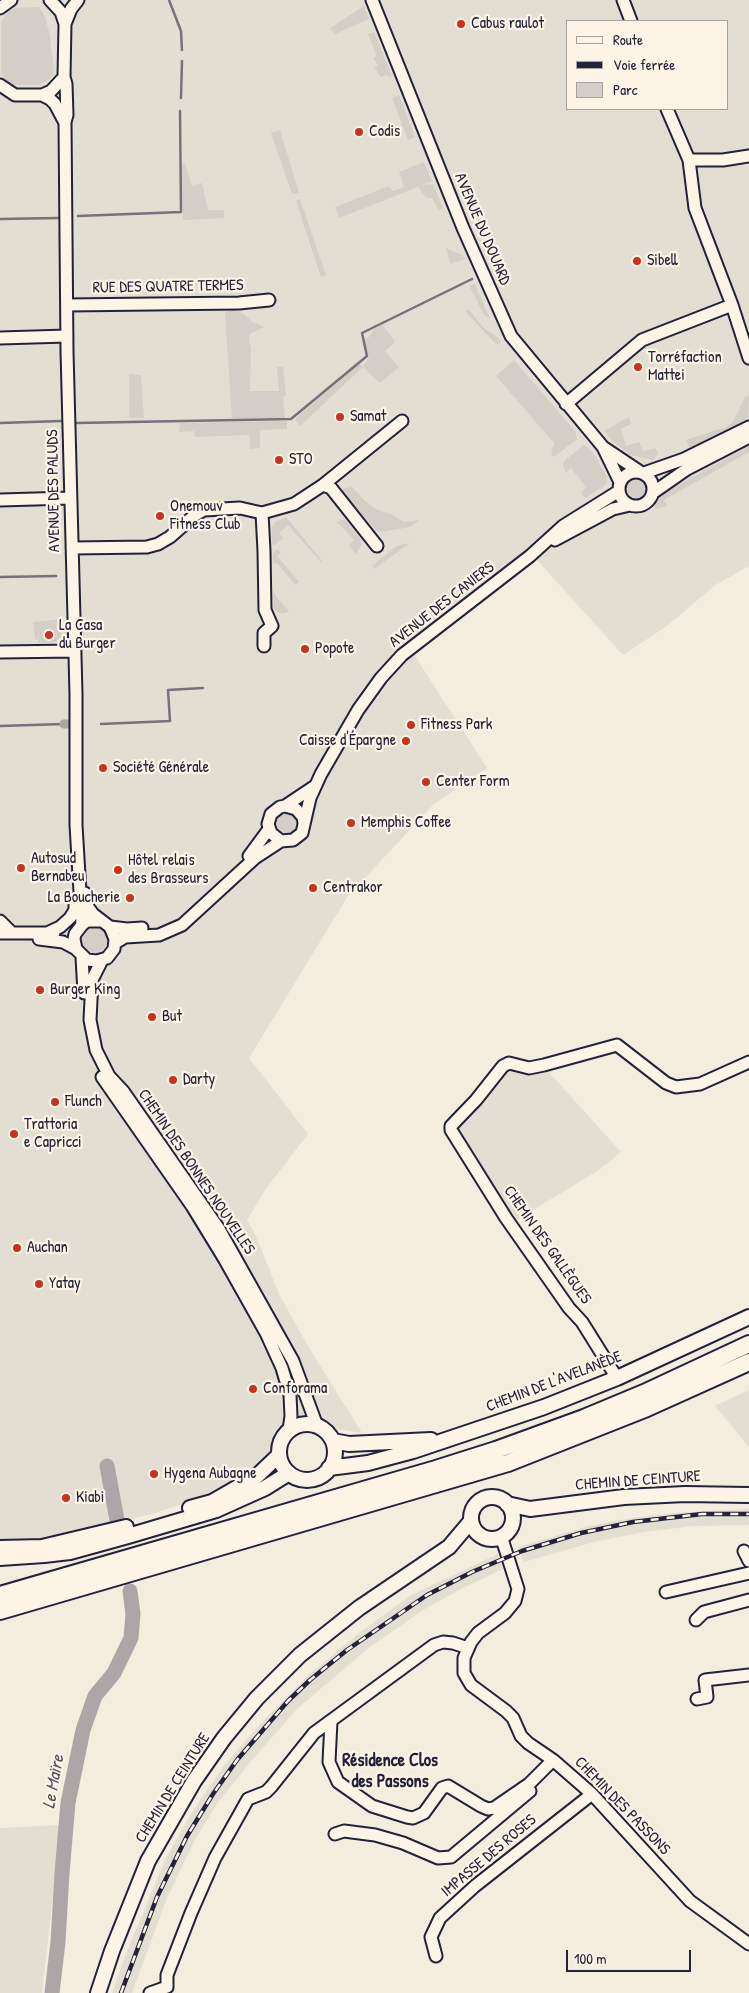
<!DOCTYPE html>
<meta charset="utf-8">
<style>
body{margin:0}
#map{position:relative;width:749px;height:1993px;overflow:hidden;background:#f3edde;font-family:"Patrick Hand",sans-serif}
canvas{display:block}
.legend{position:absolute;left:566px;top:20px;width:162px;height:90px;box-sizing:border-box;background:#fcf5e5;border:1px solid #a5a1a1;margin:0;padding:6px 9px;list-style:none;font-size:15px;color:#22223b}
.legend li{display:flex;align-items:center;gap:10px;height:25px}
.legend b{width:25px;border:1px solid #a5a1a1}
.scale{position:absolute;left:566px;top:1950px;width:125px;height:22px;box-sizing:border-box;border:2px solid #22223b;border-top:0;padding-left:6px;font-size:15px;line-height:18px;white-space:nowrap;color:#22223b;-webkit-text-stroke:4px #fcf5e5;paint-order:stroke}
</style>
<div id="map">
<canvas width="749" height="1993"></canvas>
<ul class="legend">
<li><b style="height:6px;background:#fcf5e5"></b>Route</li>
<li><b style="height:6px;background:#22223b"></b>Voie ferrée</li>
<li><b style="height:14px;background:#d4cfc6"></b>Parc</li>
</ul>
<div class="scale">100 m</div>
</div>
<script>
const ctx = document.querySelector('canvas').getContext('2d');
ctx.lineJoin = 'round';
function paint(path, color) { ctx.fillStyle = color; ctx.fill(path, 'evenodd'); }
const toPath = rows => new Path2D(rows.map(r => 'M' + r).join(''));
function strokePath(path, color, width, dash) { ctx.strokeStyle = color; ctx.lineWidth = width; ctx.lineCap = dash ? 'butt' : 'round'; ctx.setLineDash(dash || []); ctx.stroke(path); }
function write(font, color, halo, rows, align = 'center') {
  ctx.font = font + ' "Patrick Hand",sans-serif'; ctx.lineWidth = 4.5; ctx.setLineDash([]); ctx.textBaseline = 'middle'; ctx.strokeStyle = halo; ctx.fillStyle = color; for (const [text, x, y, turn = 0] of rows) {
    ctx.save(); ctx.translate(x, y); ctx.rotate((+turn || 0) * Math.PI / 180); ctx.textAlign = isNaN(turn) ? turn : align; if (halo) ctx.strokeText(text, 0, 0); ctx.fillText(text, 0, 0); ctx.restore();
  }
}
const built = toPath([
 [0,0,749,0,749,566,714,586,667,626,623,655,536,559,414,652,418,661,487,768,434,804,348,896,249,1058,308,1134,265,1190,247,1220,256,1236,279,1294,308,1346,362,1433,337,1429,320,1418,283,1425,268,1455,242,1478,219,1492,155,1513,39,1542,0,1560],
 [568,21,728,21,728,109,568,109],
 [545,1068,621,1152,599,1170,515,1221,455,1124,504,1069],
 [749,1390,749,1447,715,1406],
 [749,1509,749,1525,694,1526,644,1532,594,1542,524,1562,518,1547,588,1526,632,1518,673,1513],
 [498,1554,503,1569,459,1590,423,1610,370,1647,298,1708,252,1760,217,1804,196,1838,167,1898,132,1993,112,1993,125,1956,165,1860,192,1812,225,1764,265,1719,309,1675,359,1633,411,1595],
 [61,1825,42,1993,0,1993,0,1828]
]);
const green = toPath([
 [364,6,369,19,335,34,330,28],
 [39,7,45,17,50,36,54,72,51,78,40,85,13,85,5,80,1,72,1,22,8,12,15,8],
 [374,32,392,76,389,77,386,75,381,77,374,67,378,66,374,58,377,56,368,34],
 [399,95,415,137,408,140,392,98],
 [280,130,299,193,292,194,271,133],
 [424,162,432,181,422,185,433,184,443,207,439,210,432,198,426,198,418,187,339,218,335,207,389,186,393,191,404,187,399,172],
 [185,164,192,186,202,183,208,210,224,210,224,218,183,220,181,165],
 [300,199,326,275,321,277,296,201],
 [446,248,462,255,466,259,450,264],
 [475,284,490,319,483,313,469,285],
 [234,309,244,314,252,322,264,327,250,334,249,338,251,350,250,391,279,391,277,367,283,367,286,396,283,397,285,418,232,418,225,312],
 [468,309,484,328,497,337,501,342,497,345,465,311],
 [383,325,395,342,385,351,399,367,380,383,363,367,300,426,295,419,359,364,363,367,369,358,363,341,370,336,374,329],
 [514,360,575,431,577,439,554,457,551,454,554,443,496,376],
 [129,374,141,375,144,418,129,418],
 [749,395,748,420,690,448,686,440,726,427,733,422,745,397],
 [629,417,631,424,621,429,626,446,639,442,643,451,655,448,658,453,653,460,631,455,612,441,604,431],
 [287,421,287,429,260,430,260,448,250,449,249,435,195,437,194,431,179,432,180,423],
 [584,445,588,447,595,456,606,475,607,482,603,487,585,498,581,493,586,487,571,468,566,473,563,465,564,461],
 [749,446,749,452,664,500,667,506,656,509,654,505,657,499,669,490],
 '627 488a10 10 0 1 1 20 0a10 10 0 1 1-20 0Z',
 [352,487,366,502,378,510,391,514,404,522,419,520,410,527,382,532,377,531,343,493,342,489],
 [286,517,322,561,321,562,288,525,279,533,283,538,274,545,272,544,272,527,275,522],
 [344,519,361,540,362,544,356,554,349,545,354,540,337,522],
 [410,543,374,569,372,566,396,546],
 [277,549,281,553,277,556,299,582,295,585,278,564,273,563,273,553],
 [273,590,276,597,289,611,285,613,278,613,274,608],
 [63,619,62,637,55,642,38,643,38,639,35,640,33,622],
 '275 824a11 11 0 1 1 22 0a11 11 0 1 1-22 0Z',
 '81 940a13 13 0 1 1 26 0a13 13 0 1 1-26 0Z'
]);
const stream = toPath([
 [169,0,181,31,182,50],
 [181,98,182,61],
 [78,216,181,212,180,111],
 [0,219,59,218],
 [0,423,61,421],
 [76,423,291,419,367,356,362,333,472,279],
 [0,577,56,576],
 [101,724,170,721,168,690,203,688],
 [0,726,64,724]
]);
const canal = toPath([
 [64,724,68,724]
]);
const river = toPath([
 [107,1466,117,1520],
 [52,1993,58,1942,62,1873,68,1803,83,1730,95,1696,114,1673,131,1638,133,1614,130,1591]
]);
const minor = toPath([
 [50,0,61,12,65,24,64,77,66,84,67,115,65,122,67,351,76,694,76,825,82,925],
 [372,0,463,228,511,336,603,447,639,471],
 [623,0,631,21],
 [0,8,11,0],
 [65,24,71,9,78,0],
 [0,85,15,95,42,95,51,91,64,77],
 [42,95,50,99,55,104,64,121],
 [667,109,689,160,723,160,749,156],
 [689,160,695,208,732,305,749,358],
 [67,305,239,303,269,300],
 [0,338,67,336],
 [566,404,642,340,732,305],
 [603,447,620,482],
 '619 489a17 17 0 1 1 34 0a17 17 0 1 1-34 0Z',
 [644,473,684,459,749,427],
 [323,485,331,488,377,546],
 [654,492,687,469,749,437],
 [0,500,70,498],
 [262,513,264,551,265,610,272,626,264,633,264,646],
 [555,540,613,509,630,505],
 [72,548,147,547,158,544,170,537,195,515,204,510,240,508,262,513,294,504,323,485,402,421],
 [0,652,74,651],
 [285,806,315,786],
 [304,823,303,817,296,809,285,806,280,807,271,814,268,824,271,833,281,841,293,840,302,833,310,798,321,774,358,710,381,678,402,655,530,556,563,526,619,491],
 [249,856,269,829],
 [85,893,88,907,93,914,110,927,115,939,114,949,107,958,97,961,87,960,76,949,74,939,75,934,82,925,87,921,101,921],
 [0,921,11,932],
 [110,927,127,929,142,928],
 [0,933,54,933],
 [47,933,60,927,70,918,75,910,75,899],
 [39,939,63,942,76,949],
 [115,943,125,937,159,935,182,925,255,858,281,841],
 [82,957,84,993],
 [102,960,92,980,90,1020,96,1050,109,1076,123,1091,219,1229,293,1361,317,1426],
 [102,1077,192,1206,225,1260,266,1333,282,1368,290,1395,291,1416,289,1430],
 [617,1378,582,1322,569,1308,506,1218,451,1130,451,1126,476,1100,503,1066,509,1063,529,1068,544,1065,617,1045,666,1083,676,1087,700,1084,749,1062],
 [501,1536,518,1589,515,1601,505,1613,478,1633,471,1642,464,1658,464,1673,471,1685,506,1711,513,1718,521,1736,528,1743,553,1760,592,1794,690,1901,749,1944],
 [744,1551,749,1561],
 [666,1592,749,1573],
 [696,1620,704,1612,749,1600],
 [697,1699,707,1697,705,1680,749,1675],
 [331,1721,329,1762,338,1782,372,1806,407,1817,413,1818,424,1813,442,1788,448,1786,481,1806,488,1809,494,1808,529,1784,553,1760],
 [335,1834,344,1831,375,1835,403,1843,438,1858,451,1857,530,1791],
 [436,1956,431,1937,440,1918,475,1886,592,1794],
 [150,1993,167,1987,167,1975,191,1913,215,1858,248,1799,266,1792,271,1787,314,1733,434,1645,443,1642,453,1643,468,1648]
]);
const major = toPath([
 '279 1452a28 28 0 1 1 56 0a28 28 0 1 1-56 0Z',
 [333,1441,349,1444,431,1440],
 [329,1468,368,1463,413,1451,544,1407,617,1378,749,1317],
 '471 1518a21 21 0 1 1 42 0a21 21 0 1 1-42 0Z',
 [507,1504,530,1509,624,1497,685,1494,749,1495],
 [190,1508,212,1502,257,1476,278,1456],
 [0,1548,42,1547,126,1527],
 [0,1558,44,1555,70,1552,128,1536,216,1510,265,1488,289,1473],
 [98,1993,112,1951,148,1861,194,1781,224,1738,257,1698,300,1655,359,1608,449,1547,471,1521]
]);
const highway = toPath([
 [0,1595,436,1469,496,1450,584,1418,644,1393,749,1344],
 [0,1611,508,1463,647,1408,749,1362]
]);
const rail = toPath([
 [121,1993,157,1897,187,1836,213,1794,237,1760,288,1701,310,1680,347,1650,427,1595,472,1572,522,1551,581,1533,633,1522,702,1514,749,1514]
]);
const markers = [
 [461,24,5,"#c8321e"],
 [359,132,5,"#c8321e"],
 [637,261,5,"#c8321e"],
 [638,367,5,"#c8321e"],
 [340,417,5,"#c8321e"],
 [279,460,5,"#c8321e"],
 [160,516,5,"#c8321e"],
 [49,635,5,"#c8321e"],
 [305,649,5,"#c8321e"],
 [411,725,5,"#c8321e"],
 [406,741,5,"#c8321e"],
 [103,768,5,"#c8321e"],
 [426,782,5,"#c8321e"],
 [351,823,5,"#c8321e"],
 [21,868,5,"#c8321e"],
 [118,870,5,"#c8321e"],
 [313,888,5,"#c8321e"],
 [130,898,5,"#c8321e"],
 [40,990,5,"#c8321e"],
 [152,1017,5,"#c8321e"],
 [173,1080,5,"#c8321e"],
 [55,1102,5,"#c8321e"],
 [14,1134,5,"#c8321e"],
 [17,1248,5,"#c8321e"],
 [39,1284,5,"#c8321e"],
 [253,1389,5,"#c8321e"],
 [154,1474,5,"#c8321e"],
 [66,1498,5,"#c8321e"]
];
const poiNames = [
 ["Cabus raulot",471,24],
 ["Codis",369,132],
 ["Sibell",647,261],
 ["Torréfaction",648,358],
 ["Mattei",648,376],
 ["Samat",350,417],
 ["STO",289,460],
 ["Onemouv",170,507],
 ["Fitness Club",170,525],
 ["La Casa",59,626],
 ["du Burger",59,644],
 ["Popote",315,649],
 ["Fitness Park",421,725],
 ["Caisse d'Épargne",396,741,"right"],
 ["Société Générale",113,768],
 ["Center Form",436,782],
 ["Memphis Coffee",361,823],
 ["Autosud",31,859],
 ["Bernabeu",31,877],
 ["Hôtel relais",128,861],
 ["des Brasseurs",128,879],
 ["Centrakor",323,888],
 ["La Boucherie",120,898,"right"],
 ["Burger King",50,990],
 ["But",162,1017],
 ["Darty",183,1080],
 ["Flunch",65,1102],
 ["Trattoria",24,1125],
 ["e Capricci",24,1143],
 ["Auchan",27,1248],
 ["Yatay",49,1284],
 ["Conforama",263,1389],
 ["Hygena Aubagne",164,1474],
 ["Kiabi",76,1498]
];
const streetNames = [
 ["AVENUE DU DOUARD",482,229,67],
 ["RUE DES QUATRE TERMES",168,287,-1],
 ["AVENUE DES PALUDS",54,491,-91],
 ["AVENUE DES CANIERS",442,605,-38],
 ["CHEMIN DES BONNES NOUVELLES",196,1172,56],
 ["CHEMIN DES GALLÈGUES",547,1245,55],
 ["CHEMIN DE L'AVELANÈDE",554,1382,-21],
 ["CHEMIN DE CEINTURE",638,1481,-4],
 ["CHEMIN DE CEINTURE",173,1788,-58],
 ["CHEMIN DES PASSONS",622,1806,46],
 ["IMPASSE DES ROSES",489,1856,-40]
];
const neighbourhoodNames = [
 ["Résidence Clos",390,1761],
 ["des Passons",390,1782]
];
const waterNames = [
 ["Le Maïre",54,1782,-80]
];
paint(built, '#e3ded2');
paint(green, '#d4cfc6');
strokePath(stream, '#75727b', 2.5);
strokePath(canal, '#aca7a6', 9);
strokePath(river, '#aca7a6', 15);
strokePath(minor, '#22223b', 15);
strokePath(major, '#22223b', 18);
strokePath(highway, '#22223b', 20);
strokePath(minor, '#fcf5e5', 11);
strokePath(major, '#fcf5e5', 14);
strokePath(highway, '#fcf5e5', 16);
strokePath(rail, '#22223b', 4.5);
strokePath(rail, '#fcf5e5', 2.5, [8]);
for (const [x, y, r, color] of markers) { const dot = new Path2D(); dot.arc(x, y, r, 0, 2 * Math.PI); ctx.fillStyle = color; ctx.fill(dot); strokePath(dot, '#fcf5e5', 2); }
write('16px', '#22223b', '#fcf5e5', poiNames, 'left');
write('16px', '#22223b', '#fcf5e5', streetNames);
write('bold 18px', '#22223b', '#fcf5e5', neighbourhoodNames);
write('italic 18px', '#525160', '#fcf5e5', waterNames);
</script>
